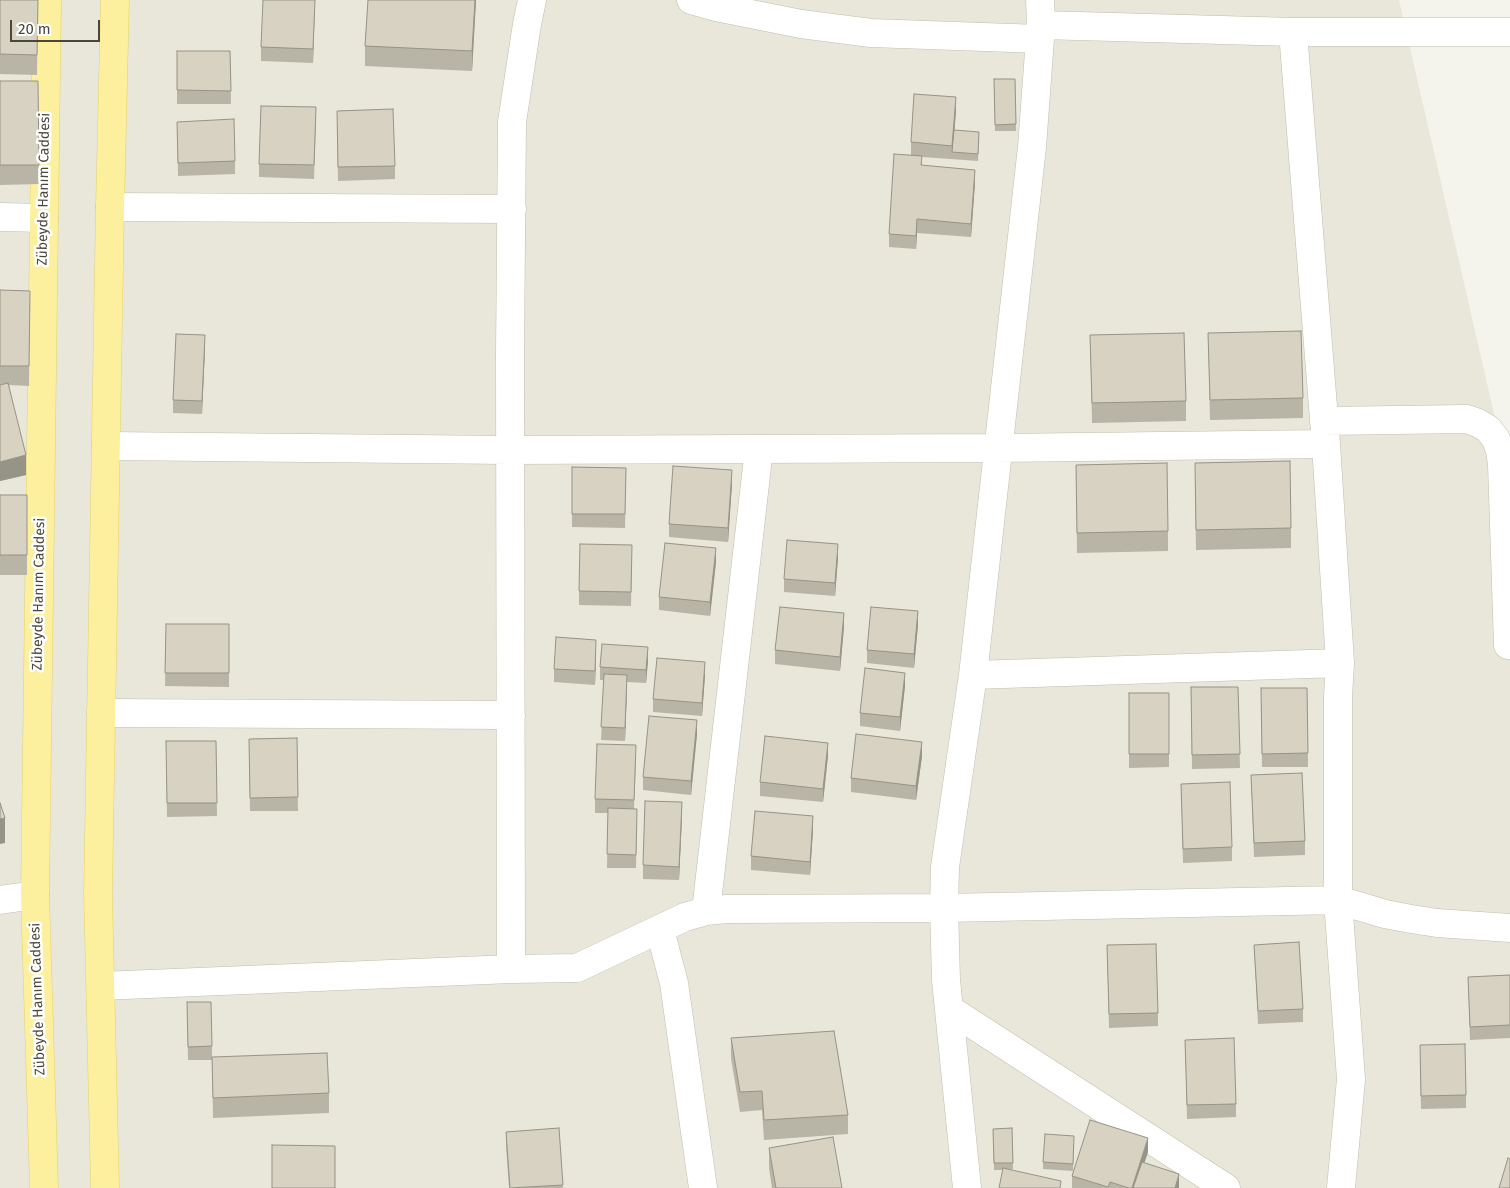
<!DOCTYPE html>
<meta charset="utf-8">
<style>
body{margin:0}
#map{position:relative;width:1510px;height:1188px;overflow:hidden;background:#f5f4ec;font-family:"Fira Sans",sans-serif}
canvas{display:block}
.scale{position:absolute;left:10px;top:20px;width:90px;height:22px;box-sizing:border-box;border:2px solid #4a4639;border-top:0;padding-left:6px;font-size:15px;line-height:18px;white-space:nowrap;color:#4a4639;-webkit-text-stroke:4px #fff;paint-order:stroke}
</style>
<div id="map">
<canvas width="1510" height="1188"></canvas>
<div class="scale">20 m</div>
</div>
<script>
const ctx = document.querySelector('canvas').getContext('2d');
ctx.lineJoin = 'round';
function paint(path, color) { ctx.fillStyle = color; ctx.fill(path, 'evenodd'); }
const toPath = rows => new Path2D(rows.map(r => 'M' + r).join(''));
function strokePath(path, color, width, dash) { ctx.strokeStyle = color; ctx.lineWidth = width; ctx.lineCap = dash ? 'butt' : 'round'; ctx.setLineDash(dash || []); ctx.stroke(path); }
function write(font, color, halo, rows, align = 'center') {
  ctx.font = font + ' "Fira Sans",sans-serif'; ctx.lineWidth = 5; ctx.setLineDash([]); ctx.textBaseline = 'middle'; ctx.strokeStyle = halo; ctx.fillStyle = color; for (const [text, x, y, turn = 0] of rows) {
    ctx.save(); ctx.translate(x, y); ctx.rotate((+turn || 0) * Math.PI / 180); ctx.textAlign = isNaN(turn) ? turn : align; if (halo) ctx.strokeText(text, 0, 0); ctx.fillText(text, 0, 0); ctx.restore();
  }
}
const residential = toPath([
 [0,0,1399,0,1510,483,1510,1188,0,1188]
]);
const minor = toPath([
 [691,0,716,7,801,24,871,33,1040,39],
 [1041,25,1293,32,1510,32],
 [1293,32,1326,444,1340,663,1338,697,1338,900,1351,1079,1341,1188],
 [110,207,512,209],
 [0,217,44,218],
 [1324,421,1467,419,1478,423,1488,429,1496,439,1500,451,1502,464,1508,645,1510,645],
 [106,446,510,450,998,448,1326,444],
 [973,675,1340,663],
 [101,713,511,715],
 [0,900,35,895],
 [706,911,759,449],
 [660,930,674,983,703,1188],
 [511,969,510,354,512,122,527,24,532,0],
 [101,986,511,969,577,968,685,917,706,911,727,909,944,908,1338,900,1385,914,1411,919,1437,923,1510,928],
 [949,1009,1226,1188],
 [967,1188,946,980,944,908,945,867,973,675,1032,147,1041,25,1040,0]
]);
const major = toPath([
 [44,1188,35,895,47,0],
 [105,1188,98,893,110,207,115,0]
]);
const wall = toPath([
 [0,0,38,0,37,75,0,74],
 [315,0,313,63,261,61,261,47],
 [476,0,472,71,365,66,365,46],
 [177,51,230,51,231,104,177,104],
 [994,79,1015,79,1016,131,995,131],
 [0,81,38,81,39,184,0,185],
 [956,111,954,130,979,139,978,161,922,157,922,165,975,183,971,237,917,233,916,249,889,247,889,234,911,155,911,142],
 [316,120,314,179,259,177,259,164],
 [177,122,235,161,235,174,178,176],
 [337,124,395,166,395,179,338,181],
 [0,290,30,291,29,386,9,385,26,475,0,481],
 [1208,333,1303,398,1303,418,1210,420],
 [1090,335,1186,401,1186,421,1092,423],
 [205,348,202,414,173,413,173,400],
 [1076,465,1168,531,1168,551,1077,553],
 [572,467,626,468,625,528,572,527],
 [1195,483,1291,528,1291,548,1196,550],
 [732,484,728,542,669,537,669,524],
 [0,495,27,495,27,575,0,575],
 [632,558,631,606,579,605,579,591],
 [838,558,835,596,784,592,784,579],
 [716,562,710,616,659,610,659,597],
 [166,624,229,624,229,687,165,686],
 [918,625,914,668,867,663,867,650],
 [844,627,840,671,775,664,775,650],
 [596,653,595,685,554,682,554,669],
 [648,661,646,683,627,682,625,741,601,740,604,680,600,680,600,667],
 [705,675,702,716,653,712,653,699],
 [905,686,900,731,860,726,860,713],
 [1191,687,1238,687,1240,768,1192,769],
 [1261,688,1307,688,1308,767,1262,767],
 [1129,693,1169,693,1169,767,1129,768],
 [697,734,691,795,643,790,643,777],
 [297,738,298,811,250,811,249,739],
 [166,741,216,741,217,816,167,817],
 [828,756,823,802,760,796,760,782],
 [922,756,916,800,851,792,851,778],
 [636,758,634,809,637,809,636,868,607,868,608,813,595,813,595,799],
 [1251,775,1305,841,1305,855,1254,857],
 [1181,784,1232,847,1232,861,1183,863],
 [682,816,679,880,643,879,643,865],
 [813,830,810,875,751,870,751,856],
 [1107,945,1158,1013,1158,1026,1109,1028],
 [1254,945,1303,1009,1303,1022,1258,1024],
 [1510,975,1510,1038,1470,1040,1468,977],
 [187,1002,212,1046,212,1057,329,1093,329,1113,213,1118,212,1060,188,1060],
 [731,1038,848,1115,848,1134,764,1140,762,1110,740,1112,731,1058],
 [1185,1040,1236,1104,1236,1117,1187,1119],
 [1420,1058,1466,1095,1466,1108,1421,1109],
 [559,1128,563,1188,509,1188,506,1146,506,1132],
 [1012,1128,1013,1169,1009,1170,1061,1188,1003,1170,994,1170,993,1129],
 [1074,1136,1073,1171,1043,1169,1043,1162],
 [769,1148,842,1188,772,1188,769,1168],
 [1148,1152,1144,1163,1179,1188,1072,1188,1072,1176]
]);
const shadedWall = toPath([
 [315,0,313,63,313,49],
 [475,0,476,0,476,1,472,71,472,51],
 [956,97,956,111,953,152,952,146],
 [975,170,975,183,971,237,971,224],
 [917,219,917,233,916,249,916,236],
 [205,335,205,348,202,414,202,401],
 [26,455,26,475,0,481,0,462],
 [732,470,732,484,728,542,728,528],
 [838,544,838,558,835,596,835,583],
 [716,548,716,562,710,616,710,602],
 [918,611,918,625,914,668,914,654],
 [844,613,844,627,840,671,840,657],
 [596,640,596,653,595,685,595,671],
 [648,647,648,661,646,683,646,670],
 [705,662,705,675,702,716,702,703],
 [905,673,905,686,900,731,900,717],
 [627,675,627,688,625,741,625,728],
 [697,720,697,734,691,795,691,781],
 [922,742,922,756,916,800,916,786],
 [828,743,828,756,823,802,823,789],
 [682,802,682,816,679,880,679,867],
 [813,816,813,830,810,875,810,862],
 [5,818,5,843,0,844,0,819],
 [1148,1138,1148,1152,1136,1188,1132,1188],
 [1179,1174,1179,1188,1175,1188]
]);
const building = toPath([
 [0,0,38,0,37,55,0,54,0,0],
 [263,0,315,0,313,49,261,47,263,0],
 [368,0,475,0,472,51,365,46,368,0],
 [177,51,230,51,231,91,177,90,177,51],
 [994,79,1015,79,1016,124,995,125,994,79],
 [0,81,38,81,39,165,0,165,0,81],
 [914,94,956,97,952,146,911,142,914,94],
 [261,106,316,107,314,165,259,164,261,106],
 [393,109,395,166,338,167,337,111,393,109],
 [234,119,235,161,178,163,177,122,234,119],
 [954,130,979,132,978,154,952,152,954,130],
 [894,154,922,156,921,165,975,170,971,224,917,219,916,236,889,234,894,154],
 [0,290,30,291,29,366,0,366,0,290],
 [1301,331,1303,398,1210,400,1208,333,1301,331],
 [1184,333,1186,401,1092,403,1090,335,1184,333],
 [176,334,205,335,202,401,173,400,176,334],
 [8,383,26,455,0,462,0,385,8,383],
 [1290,461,1291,528,1196,530,1195,463,1290,461],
 [1167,463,1168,531,1077,533,1076,465,1167,463],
 [673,466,732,470,728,528,669,524,673,466],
 [572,467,626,468,625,514,572,514,572,467],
 [0,495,27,495,27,555,0,555,0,495],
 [787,540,838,544,835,583,784,579,787,540],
 [665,543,716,548,710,602,659,597,665,543],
 [580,544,632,545,631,592,579,591,580,544],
 [780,607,844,613,840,657,775,650,780,607],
 [871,607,918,611,914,654,867,650,871,607],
 [166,624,229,624,229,673,165,673,166,624],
 [556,637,596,640,595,671,554,669,556,637],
 [602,644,648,647,646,670,600,667,602,644],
 [657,658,705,662,702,703,653,699,657,658],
 [865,668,905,673,900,717,860,713,865,668],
 [604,674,627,675,625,728,601,727,604,674],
 [1191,687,1238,687,1240,754,1192,755,1191,687],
 [1261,688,1307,688,1308,753,1262,754,1261,688],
 [1129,693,1169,693,1169,754,1129,754,1129,693],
 [649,716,697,720,691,781,643,777,649,716],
 [856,734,922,742,916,786,851,778,856,734],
 [765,736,828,743,823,789,760,782,765,736],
 [297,738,298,797,250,798,249,739,297,738],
 [166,741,216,741,217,803,167,803,166,741],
 [597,744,636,745,634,800,595,799,597,744],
 [1302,773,1305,841,1254,843,1251,775,1302,773],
 [1230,782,1232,847,1183,849,1181,784,1230,782],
 [645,801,682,802,679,867,643,865,645,801],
 [0,803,5,818,0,819,0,803],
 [608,808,637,809,636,855,607,854,608,808],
 [755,811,813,816,810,862,751,856,755,811],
 [1299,942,1303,1009,1258,1011,1254,945,1299,942],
 [1156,944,1158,1013,1109,1014,1107,945,1156,944],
 [1510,975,1510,1025,1470,1027,1468,977,1510,975],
 [187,1002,211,1002,212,1046,188,1047,187,1002],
 [834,1031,848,1115,764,1120,762,1091,740,1092,731,1038,834,1031],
 [1234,1038,1236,1104,1187,1105,1185,1040,1234,1038],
 [1465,1044,1466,1095,1421,1096,1420,1045,1465,1044],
 [327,1053,329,1093,213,1098,212,1057,327,1053],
 [1090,1120,1148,1138,1132,1188,1129,1188,1110,1182,1108,1187,1072,1176,1090,1120],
 [559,1128,563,1185,510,1188,506,1132,559,1128],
 [1012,1128,1013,1163,994,1163,993,1129,1012,1128],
 [1045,1134,1074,1136,1073,1164,1043,1162,1045,1134],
 [833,1137,842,1188,776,1188,769,1148,833,1137],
 [272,1145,335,1146,335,1188,272,1188,272,1145],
 [1508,1158,1510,1159,1510,1188,1499,1188,1508,1158],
 [1142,1162,1179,1174,1175,1188,1133,1188,1142,1162],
 [1003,1168,1061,1181,1060,1188,999,1188,1003,1168]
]);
const streetNames = [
 ["Zübeyde Hanım Caddesi",44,189,-89],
 ["Zübeyde Hanım Caddesi",39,594,-89],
 ["Zübeyde Hanım Caddesi",38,999,-92]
];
paint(residential, '#e9e7da');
strokePath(minor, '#c1beae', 29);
strokePath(major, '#e2d16d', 29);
strokePath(minor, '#fff', 28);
strokePath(major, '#fcf09e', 28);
paint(wall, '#b9b5a6');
paint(shadedWall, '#969387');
paint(building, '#d7d2c1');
strokePath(building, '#969387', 1);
write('14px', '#4a4639', '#fff', streetNames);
</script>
